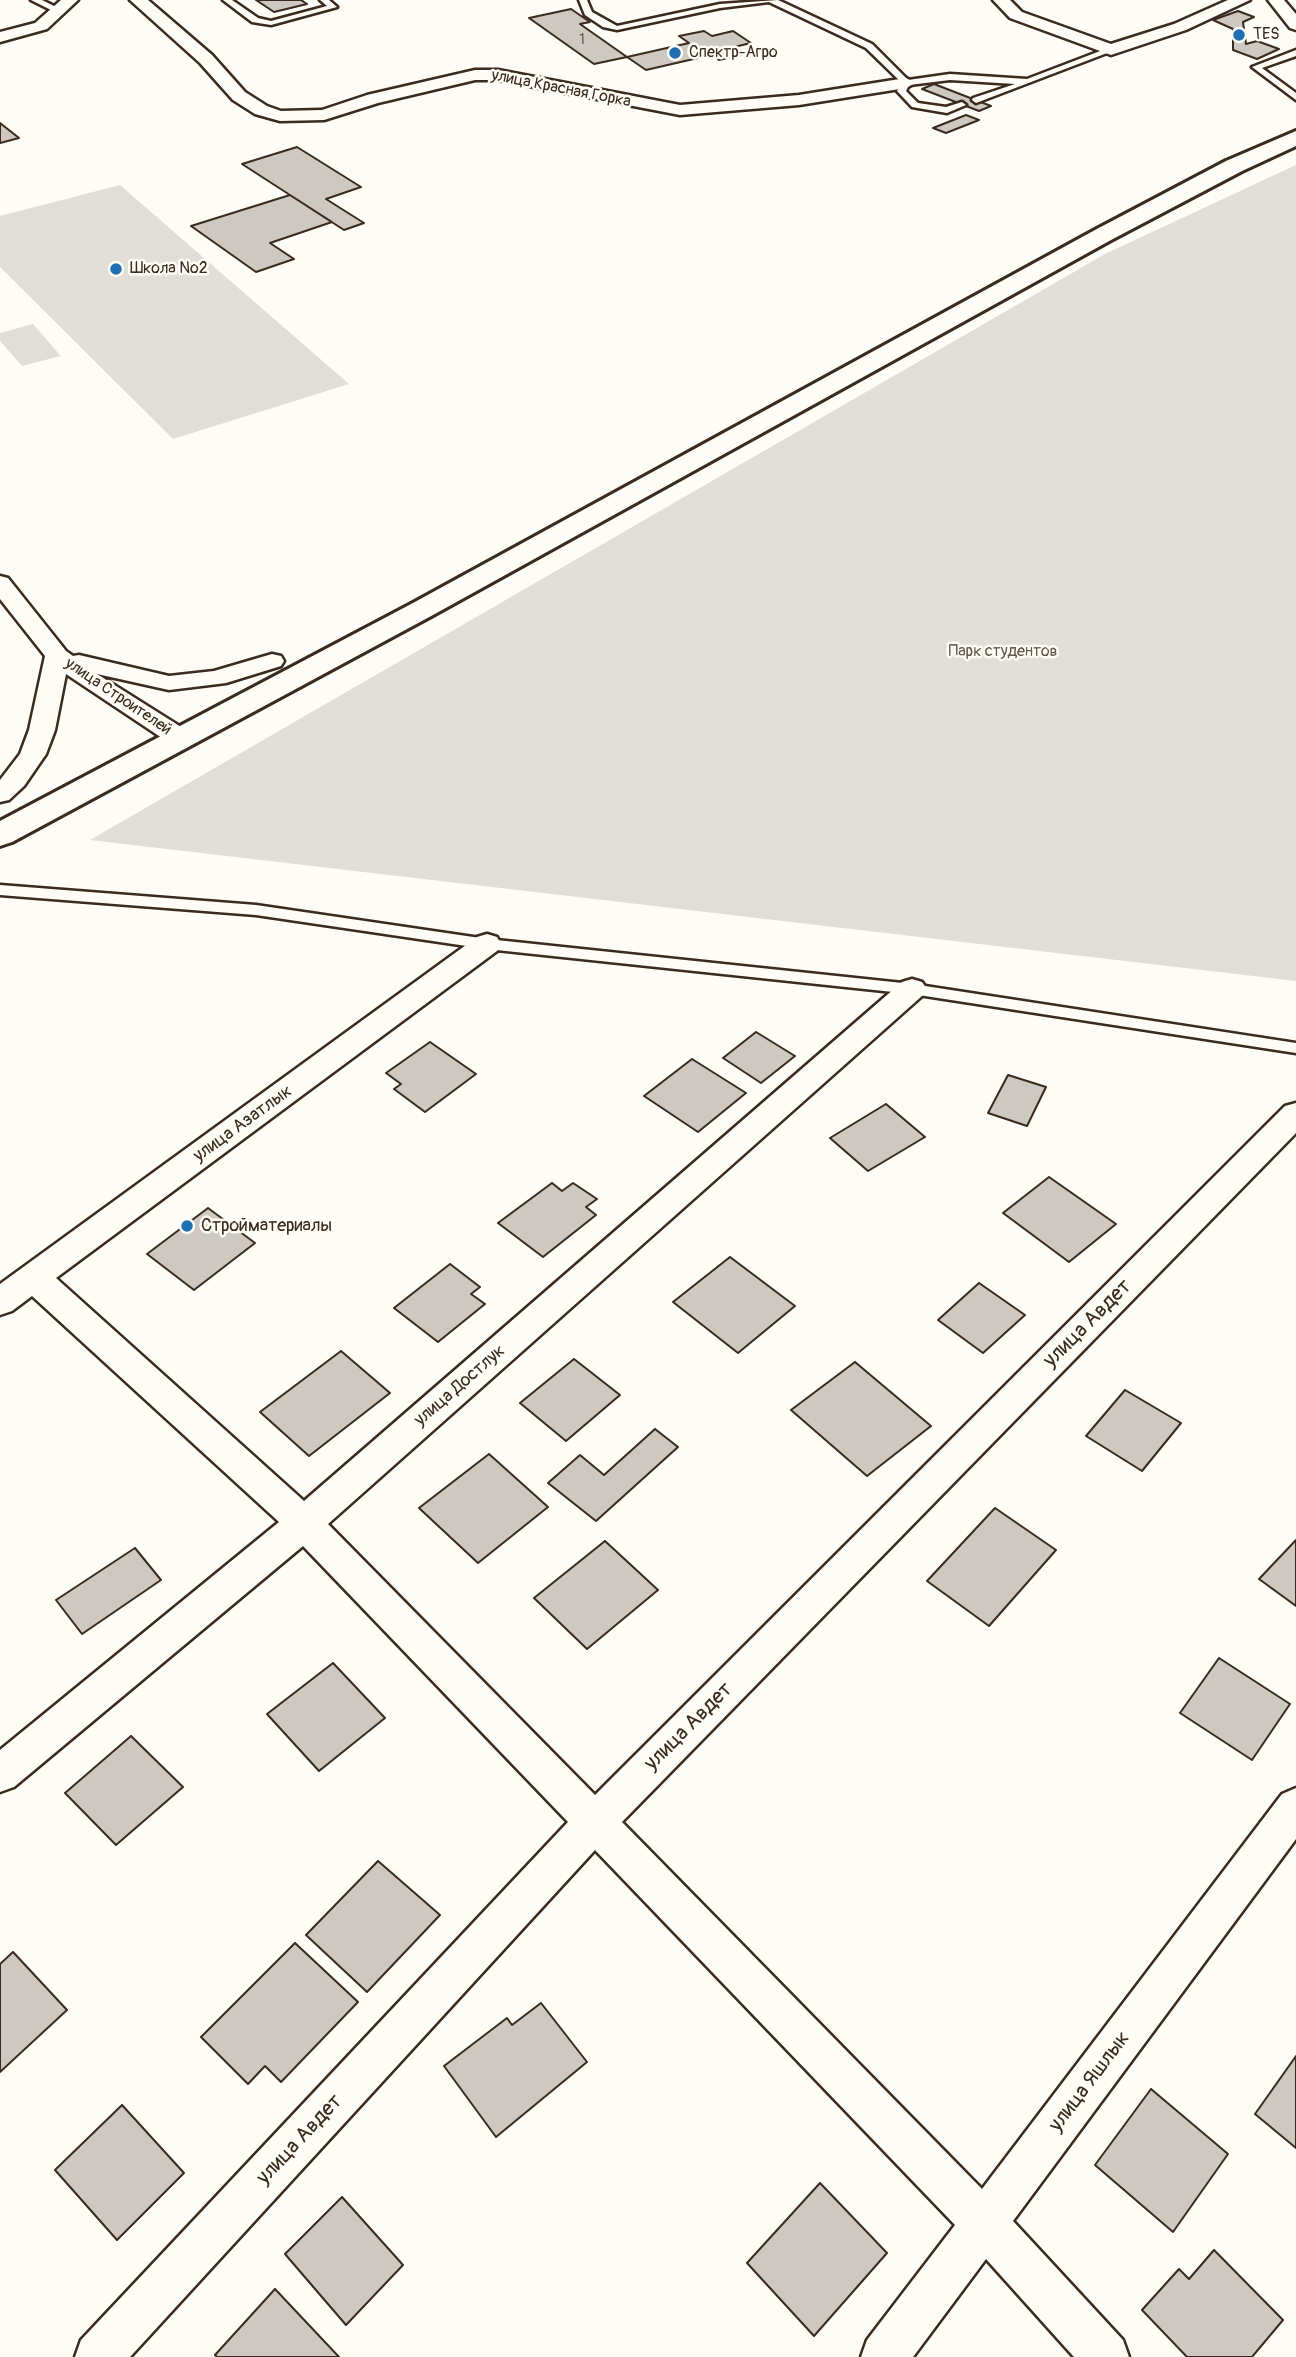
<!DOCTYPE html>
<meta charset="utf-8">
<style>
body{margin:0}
canvas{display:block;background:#fdfcf7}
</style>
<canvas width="1296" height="2357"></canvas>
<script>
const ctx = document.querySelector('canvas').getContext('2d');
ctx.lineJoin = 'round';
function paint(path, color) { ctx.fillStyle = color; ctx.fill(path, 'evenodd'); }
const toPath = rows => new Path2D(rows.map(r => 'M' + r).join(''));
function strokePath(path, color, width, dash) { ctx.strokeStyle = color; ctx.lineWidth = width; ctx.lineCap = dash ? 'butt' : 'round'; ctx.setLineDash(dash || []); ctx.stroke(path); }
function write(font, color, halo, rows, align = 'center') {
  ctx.font = font + ' Pangolin,sans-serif'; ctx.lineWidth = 5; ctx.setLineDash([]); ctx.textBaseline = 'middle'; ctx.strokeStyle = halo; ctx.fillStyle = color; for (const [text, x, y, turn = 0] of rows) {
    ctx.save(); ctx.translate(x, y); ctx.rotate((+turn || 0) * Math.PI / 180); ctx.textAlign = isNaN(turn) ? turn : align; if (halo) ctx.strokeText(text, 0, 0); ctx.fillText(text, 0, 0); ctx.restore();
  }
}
const green = toPath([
 [1296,165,1296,981,90,840,1105,254],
 [120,185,349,384,173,439,0,267,0,216],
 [33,324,61,356,22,366,0,341,0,333]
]);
const building = toPath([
 [256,0,301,0,307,4,274,12,256,0],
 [571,9,590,22,580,24,627,57,594,64,529,18,571,9],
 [1238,11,1254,17,1243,22,1246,44,1257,41,1279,49,1257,59,1233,50,1233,29,1213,20,1238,11],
 [704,31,712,36,733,31,751,43,730,48,741,55,719,60,711,55,646,70,627,57,689,43,679,36,704,31],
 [934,84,991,106,979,111,922,89,934,84],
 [966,115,979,120,946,133,933,128,966,115],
 [0,123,19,138,0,143,0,123],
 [297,147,361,187,326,199,364,223,344,230,242,164,297,147],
 [290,195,332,222,270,243,294,259,256,272,191,226,290,195],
 [756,1032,795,1056,761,1083,723,1058,756,1032],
 [430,1042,476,1074,425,1112,394,1089,401,1084,386,1073,430,1042],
 [692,1059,746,1093,698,1132,644,1096,692,1059],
 [1008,1075,1046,1087,1027,1126,988,1113,1008,1075],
 [886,1104,925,1137,868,1171,830,1138,886,1104],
 [1049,1177,1116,1224,1069,1262,1003,1213,1049,1177],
 [552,1183,562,1191,573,1183,597,1199,586,1207,596,1215,543,1257,498,1223,552,1183],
 [208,1208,255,1243,194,1290,147,1254,208,1208],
 [730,1257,795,1306,738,1353,673,1302,730,1257],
 [450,1264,480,1287,471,1294,485,1304,438,1342,394,1308,450,1264],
 [979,1283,1025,1315,983,1353,938,1320,979,1283],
 [341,1351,390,1393,309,1456,260,1412,341,1351],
 [574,1359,620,1395,566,1441,520,1403,574,1359],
 [855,1362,931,1426,867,1476,791,1410,855,1362],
 [1125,1390,1181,1423,1142,1471,1086,1436,1125,1390],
 [655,1429,678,1447,596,1521,548,1483,580,1455,604,1475,655,1429],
 [489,1454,548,1507,478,1563,419,1508,489,1454],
 [995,1508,1056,1550,989,1626,927,1581,995,1508],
 [1296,1540,1296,1606,1259,1579,1296,1540],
 [605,1541,658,1590,587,1649,534,1598,605,1541],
 [135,1548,161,1580,82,1634,56,1600,135,1548],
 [1219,1658,1290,1704,1252,1760,1180,1713,1219,1658],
 [333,1663,385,1718,319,1771,267,1714,333,1663],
 [131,1736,183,1787,116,1845,65,1793,131,1736],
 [378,1861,440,1915,367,1992,306,1935,378,1861],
 [295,1943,358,2002,281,2082,265,2066,248,2084,201,2037,295,1943],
 [13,1952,67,2010,0,2072,0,1964,13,1952],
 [541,2003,587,2062,496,2137,444,2066,507,2018,512,2025,541,2003],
 [1296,2056,1296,2148,1255,2114,1296,2056],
 [1151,2089,1228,2154,1173,2232,1095,2165,1151,2089],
 [122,2105,184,2173,117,2240,55,2170,122,2105],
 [820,2183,887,2253,814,2336,747,2263,820,2183],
 [342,2197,403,2265,346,2325,285,2254,342,2197],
 [1214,2250,1283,2320,1252,2357,1187,2357,1142,2310,1179,2269,1189,2279,1214,2250],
 [275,2289,339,2357,217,2357,215,2355,275,2289]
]);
const lane = toPath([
 [31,0,42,0,62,10,55,12,31,0],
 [223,0,232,0,258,18,271,21,327,6,320,0,329,0,337,7,271,25,252,22,223,0],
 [579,0,587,0,592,12,617,26,720,4,778,0,872,44,908,80,950,74,1027,79,1108,48,1115,50,976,103,972,100,973,98,1015,84,950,80,909,85,906,91,918,103,946,107,962,102,966,105,947,113,912,107,897,91,902,83,866,48,769,2,720,8,617,30,603,27,585,15,579,0],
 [1296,50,1296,56,1262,68,1296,93,1296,100,1252,67,1296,50],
 [0,885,256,905,487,939,912,984,1296,1043,1296,1053,912,994,487,949,256,915,0,895,0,885]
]);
const street = toPath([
 [61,0,78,0,47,29,0,42,0,32,35,23,61,0],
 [130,0,148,0,212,55,245,92,267,106,281,111,322,110,367,95,475,70,498,70,680,105,799,95,906,78,915,83,906,88,799,105,680,115,498,80,475,80,378,103,324,120,280,121,255,114,233,100,200,63,130,0],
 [993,0,1010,0,1022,12,1111,44,1174,24,1228,0,1250,0,1186,30,1111,55,1010,18,993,0],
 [1268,0,1284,0,1296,14,1296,30,1290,28,1268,0],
 [0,576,8,578,66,651,73,656,79,655,169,676,214,671,272,654,281,656,284,661,281,666,226,683,169,690,97,674,189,732,193,738,189,744,180,746,171,744,66,674,55,730,46,754,24,786,9,800,0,802,0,780,20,754,29,730,45,656,0,599,0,576],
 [487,934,497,937,501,944,497,951,56,1278,304,1501,902,982,912,979,922,982,927,989,922,996,328,1524,595,1795,1285,1106,1296,1103,1296,1133,622,1822,982,2189,1282,1794,1296,1788,1296,1839,1013,2221,1123,2340,1129,2357,1074,2357,986,2259,913,2357,861,2357,867,2340,955,2225,595,1850,130,2357,75,2357,81,2340,568,1822,303,1546,14,1787,0,1792,0,1750,279,1522,32,1296,12,1311,0,1315,0,1284,477,937,487,934]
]);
const primary = toPath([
 [1296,131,1296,146,1242,171,1111,240,433,615,12,842,0,846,0,821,413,603,1095,230,1226,161,1296,131]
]);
const markers = [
 [1239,35,7,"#1f6fb2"],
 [675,53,7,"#1f6fb2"],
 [116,269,7,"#1f6fb2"],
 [187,1226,7,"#1f6fb2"]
];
const numberNames = [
 ["1",582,40]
];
const farPoinames = [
 ["TES",1253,35],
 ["Спектр-Агро",689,53],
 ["Школа №2",130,269]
];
const farStreetnames = [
 ["улица Красная Горка",561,89,11],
 ["улица Строителей",118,697,34]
];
const farParknames = [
 ["Парк студентов",1003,652]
];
const streetNames = [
 ["улица Азатлык",243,1124,-36],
 ["улица Достлук",460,1386,-41]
];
const poiNames = [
 ["Стройматериалы",201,1226]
];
const nearStreetnames = [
 ["улица Авдет",1088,1324,-45],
 ["улица Авдет",689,1727,-45],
 ["улица Яшлык",1090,2082,-53],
 ["улица Авдет",300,2140,-47]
];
paint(green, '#e1ded7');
paint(building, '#cdc8c2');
strokePath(building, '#3b2a1e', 2);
strokePath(lane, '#3b2a1e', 5);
strokePath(street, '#3b2a1e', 5);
strokePath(primary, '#3b2a1e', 6);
paint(lane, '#fdfcf7');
paint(street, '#fdfcf7');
paint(primary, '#fdfcf7');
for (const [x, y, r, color] of markers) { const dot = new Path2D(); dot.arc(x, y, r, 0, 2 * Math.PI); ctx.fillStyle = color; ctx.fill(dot); strokePath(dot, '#fdfcf7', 2.5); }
write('14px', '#605247', null, numberNames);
write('16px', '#3b2a1e', '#fdfcf7', farPoinames, 'left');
write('16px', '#3b2a1e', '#fdfcf7', farStreetnames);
write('16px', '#64574c', '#fdfcf7', farParknames);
write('18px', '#3b2a1e', '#fdfcf7', streetNames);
write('18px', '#3b2a1e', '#fdfcf7', poiNames, 'left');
write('21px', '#3b2a1e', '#fdfcf7', nearStreetnames);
</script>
